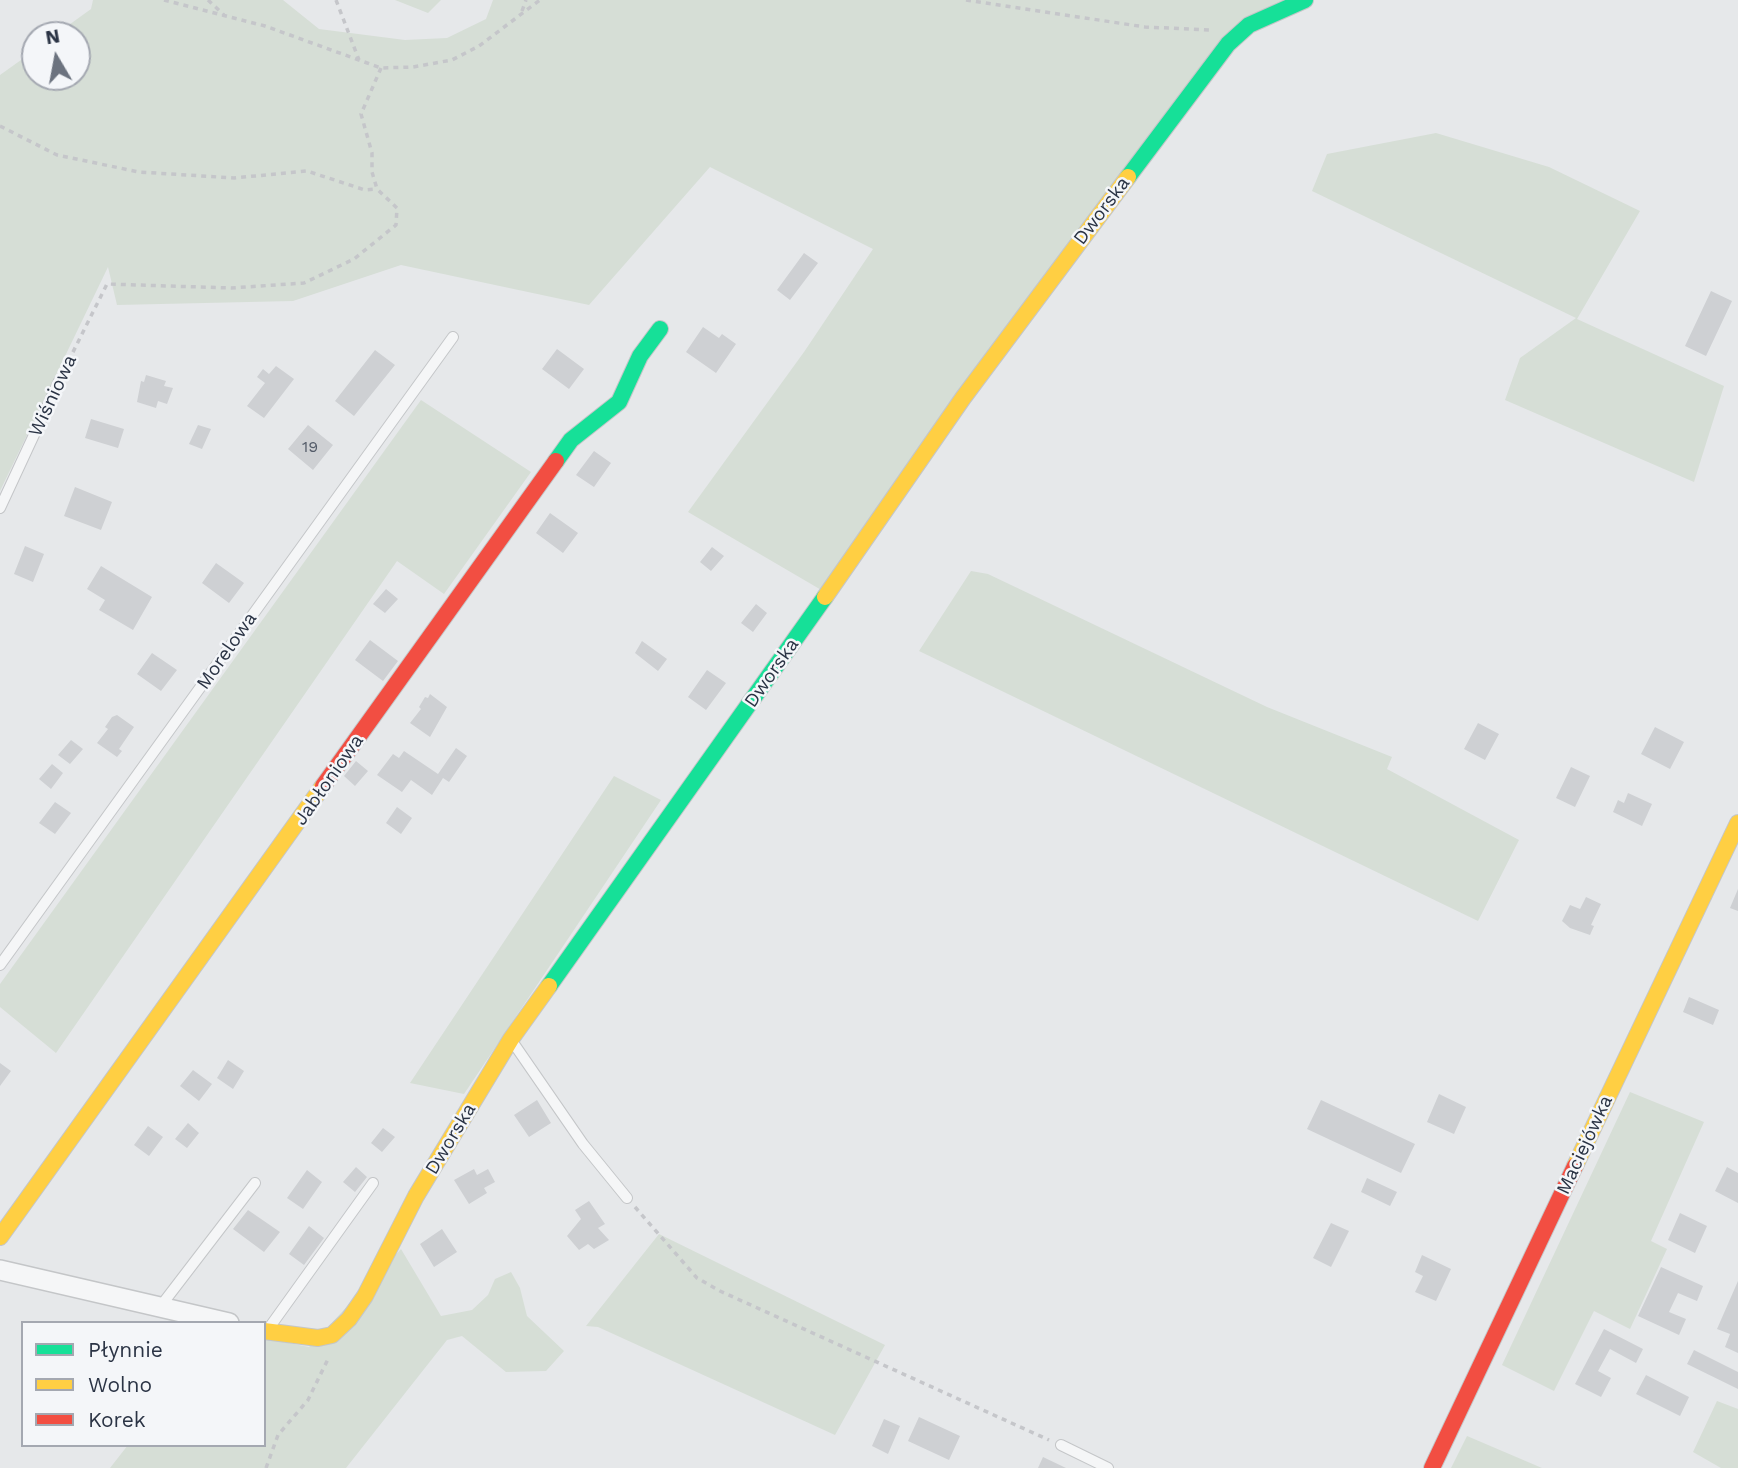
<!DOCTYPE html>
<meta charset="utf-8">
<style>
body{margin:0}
#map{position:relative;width:1738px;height:1468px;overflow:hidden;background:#e6e8ea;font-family:"Work Sans",sans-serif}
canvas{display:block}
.legend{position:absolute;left:21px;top:1321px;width:245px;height:126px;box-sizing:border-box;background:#f4f6f9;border:2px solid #a4a8b1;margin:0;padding:9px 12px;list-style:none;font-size:21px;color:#2b3445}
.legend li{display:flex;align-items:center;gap:14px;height:35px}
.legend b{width:35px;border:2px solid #a4a8b1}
.north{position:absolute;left:21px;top:21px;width:70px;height:70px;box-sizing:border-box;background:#f4f6f9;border:2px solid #a4a8b1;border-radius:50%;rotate:350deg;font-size:19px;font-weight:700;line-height:28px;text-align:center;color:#2b3445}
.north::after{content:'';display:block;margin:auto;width:24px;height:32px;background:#6c737f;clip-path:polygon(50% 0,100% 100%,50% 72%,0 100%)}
</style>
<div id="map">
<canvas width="1738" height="1468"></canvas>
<ul class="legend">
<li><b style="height:9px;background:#16e098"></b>Płynnie</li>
<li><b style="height:9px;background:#ffcf43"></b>Wolno</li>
<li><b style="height:9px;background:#f24e42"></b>Korek</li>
</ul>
<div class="north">N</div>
</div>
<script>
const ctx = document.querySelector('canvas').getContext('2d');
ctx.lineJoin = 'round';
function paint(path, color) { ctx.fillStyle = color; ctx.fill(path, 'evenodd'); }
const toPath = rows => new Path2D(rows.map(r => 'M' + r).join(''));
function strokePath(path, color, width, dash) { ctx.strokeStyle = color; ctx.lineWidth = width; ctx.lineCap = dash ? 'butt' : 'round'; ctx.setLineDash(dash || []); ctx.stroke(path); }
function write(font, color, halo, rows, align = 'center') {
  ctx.font = font + ' "Work Sans",sans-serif'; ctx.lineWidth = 5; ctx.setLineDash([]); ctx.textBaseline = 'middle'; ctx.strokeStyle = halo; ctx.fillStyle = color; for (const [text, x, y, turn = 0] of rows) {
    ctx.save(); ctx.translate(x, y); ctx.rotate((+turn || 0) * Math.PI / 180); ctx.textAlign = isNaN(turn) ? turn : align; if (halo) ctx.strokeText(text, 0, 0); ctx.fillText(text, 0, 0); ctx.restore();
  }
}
const green = toPath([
 [93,0,283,0,319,29,405,40,447,38,486,19,493,0,1292,0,1227,34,823,591,688,512,804,352,873,249,710,167,589,305,401,265,293,301,117,305,108,267,0,491,0,75,35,50,35,77,77,77,77,35,55,35,91,9],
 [395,0,441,0,428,13],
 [1436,133,1549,167,1640,211,1577,319,1724,386,1694,482,1505,400,1520,358,1576,318,1312,191,1327,154],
 [421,400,531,472,444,594,397,561,56,1053,0,1007,0,984],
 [971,571,988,574,1267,707,1392,757,1387,769,1519,840,1478,921,919,651],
 [614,776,661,800,464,1094,410,1083],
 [1630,1092,1704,1122,1651,1241,1667,1249,1630,1329,1594,1311,1554,1391,1502,1365],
 [659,1234,885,1345,835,1435,598,1327,586,1326],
 [401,1249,441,1316,472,1310,488,1295,495,1279,511,1272,520,1288,527,1316,564,1351,546,1371,506,1372,462,1336,447,1340,346,1468,110,1468,128,1445,264,1445,264,1338,309,1347],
 [1717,1401,1738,1409,1738,1468,1721,1468,1693,1452],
 [1467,1436,1542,1468,1451,1468]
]);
const building = toPath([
 [804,253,818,263,790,300,777,290],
 [1711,291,1732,301,1706,356,1685,346],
 [703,327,719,338,722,334,736,344,716,373,686,352],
 [557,349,584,369,569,389,542,369],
 [375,350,395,365,354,416,335,401],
 [276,366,294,379,264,418,247,406,265,383,257,377,263,369,269,374],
 [146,375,166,381,164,386,173,388,167,404,158,401,156,408,137,402,141,381,144,382],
 [91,419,124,429,118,448,85,438],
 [198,425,211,429,202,449,189,444],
 [308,425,333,445,313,470,288,449],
 [594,451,611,463,594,487,576,475],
 [75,487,112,502,101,530,64,516],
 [550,513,578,533,563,553,536,533],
 [25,546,44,554,33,582,14,574],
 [712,547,724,556,711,571,700,562],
 [216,563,244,583,229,603,202,583],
 [101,566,152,597,133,630,99,610,105,600,87,589],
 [386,589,398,599,385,613,373,604],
 [756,604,767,613,753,632,741,623],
 [370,640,398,661,383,681,355,660],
 [642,641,667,659,658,671,635,653],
 [152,653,177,670,161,691,137,674],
 [707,670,726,683,706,710,688,697],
 [430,694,447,707,430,737,410,723,421,709,419,707,425,697,428,698],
 [117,715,134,727,119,749,122,751,117,757,97,743,108,729,105,727,112,717],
 [1478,723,1499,734,1485,760,1464,749],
 [1655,727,1684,742,1670,769,1641,754],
 [71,740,83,749,70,764,58,755],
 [456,748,467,756,449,782,443,778,432,795,411,780,402,792,377,775,393,754,399,758,404,751,438,774],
 [356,761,368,771,355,786,344,776],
 [52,764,63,773,51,789,39,779],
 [1571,767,1590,776,1575,807,1556,798],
 [1628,793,1652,804,1642,826,1613,812,1618,800,1624,803],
 [55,802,71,813,55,834,39,823],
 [397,807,412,818,401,834,386,823],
 [1738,889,1738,911,1730,908],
 [1586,897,1601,904,1591,925,1594,926,1590,935,1570,928,1562,921,1570,905,1580,909],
 [1689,997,1719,1010,1713,1025,1683,1012],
 [228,1060,244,1071,233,1089,217,1078],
 [0,1063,11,1071,0,1086],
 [193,1070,212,1084,199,1101,180,1086],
 [1439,1094,1466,1107,1454,1134,1427,1122],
 [537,1100,551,1123,529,1137,514,1115],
 [1321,1100,1415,1144,1401,1173,1307,1129],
 [188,1123,199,1133,187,1148,175,1139],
 [148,1126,163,1137,149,1156,134,1145],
 [383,1128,395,1137,382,1152,371,1143],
 [356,1167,367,1177,355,1192,343,1182],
 [1727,1167,1738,1173,1738,1203,1715,1191],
 [474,1169,477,1175,488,1169,495,1182,484,1188,487,1193,469,1204,454,1180],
 [307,1170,322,1182,303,1209,287,1198],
 [1367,1178,1397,1192,1390,1206,1361,1192],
 [589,1201,605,1224,598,1228,609,1240,594,1249,588,1244,579,1250,567,1236,581,1219,575,1210],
 [248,1210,280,1232,264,1252,233,1229],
 [1680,1213,1707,1226,1695,1253,1668,1240],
 [1331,1223,1349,1231,1331,1267,1313,1258],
 [309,1226,324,1238,304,1265,289,1254],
 [442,1229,457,1252,434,1267,420,1244],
 [1422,1255,1451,1269,1436,1301,1415,1292,1423,1276,1415,1272],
 [1661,1267,1703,1286,1697,1301,1678,1293,1669,1312,1686,1319,1679,1335,1638,1316],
 [1738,1281,1738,1353,1725,1347,1730,1334,1717,1329],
 [1604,1329,1643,1349,1636,1363,1610,1349,1598,1371,1611,1378,1601,1397,1575,1384],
 [1694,1350,1738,1372,1738,1389,1687,1364],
 [1646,1375,1689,1397,1680,1416,1636,1394],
 [919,1417,960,1436,949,1460,908,1441],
 [884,1419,900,1426,888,1454,872,1446],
 [1043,1457,1066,1468,1038,1468]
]);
const path = toPath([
 [164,0,265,26,381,68,413,67,452,60,479,46,540,0],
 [208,0,224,15],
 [336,0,359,60],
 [966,0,1145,27,1211,30],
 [522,11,526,0],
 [0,126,57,155,139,172,234,178,307,171,365,190,377,189],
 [64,370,107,284,231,288,304,283,354,259,396,225,397,208,377,189,372,172,372,153,361,114,381,68],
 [635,1207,697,1278,720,1291,1049,1440],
 [266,1468,278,1435,308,1400,328,1359]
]);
const lane = toPath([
 [0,508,59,381],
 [0,965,453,337],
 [514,1044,583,1144,627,1198],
 [160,1307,255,1183],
 [269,1328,373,1183],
 [1061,1445,1108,1468]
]);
const street = toPath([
 [0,1270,229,1323]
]);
const fast = toPath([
 [1128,177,1228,44,1249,25,1305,0],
 [556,461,571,440,619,402,640,356,660,329],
 [549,986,825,597]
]);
const slow = toPath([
 [825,597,963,398,1128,177],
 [1575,1166,1738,823],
 [0,1237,323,786],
 [264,1331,318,1338,332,1335,349,1319,365,1296,416,1196,511,1039,549,986]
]);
const jam = toPath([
 [323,786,556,461],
 [1432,1468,1575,1166]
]);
const numberNames = [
 ["19",310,447]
];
const streetNames = [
 ["Dworska",1102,211,-53],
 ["Wiśniowa",53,396,-65],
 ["Morelowa",227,651,-55],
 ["Dworska",772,673,-55],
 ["Jabłoniowa",329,780,-55],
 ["Dworska",451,1139,-59],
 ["Maciejówka",1585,1145,-65]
];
paint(green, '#d6ded6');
paint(building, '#ced0d3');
strokePath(lane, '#c4c6c8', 12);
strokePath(street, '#c4c6c8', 22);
strokePath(fast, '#c4c6c8', 18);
strokePath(slow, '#c4c6c8', 18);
strokePath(jam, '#c4c6c8', 18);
strokePath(path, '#c5c6ca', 3.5, [5, 5]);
strokePath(lane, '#f5f6f7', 10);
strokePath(street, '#f5f6f7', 19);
strokePath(fast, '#16e098', 16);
strokePath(slow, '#ffcf43', 16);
strokePath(jam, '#f24e42', 16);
write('16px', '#545c69', null, numberNames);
write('19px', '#2b3445', '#f4f6f9', streetNames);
</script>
